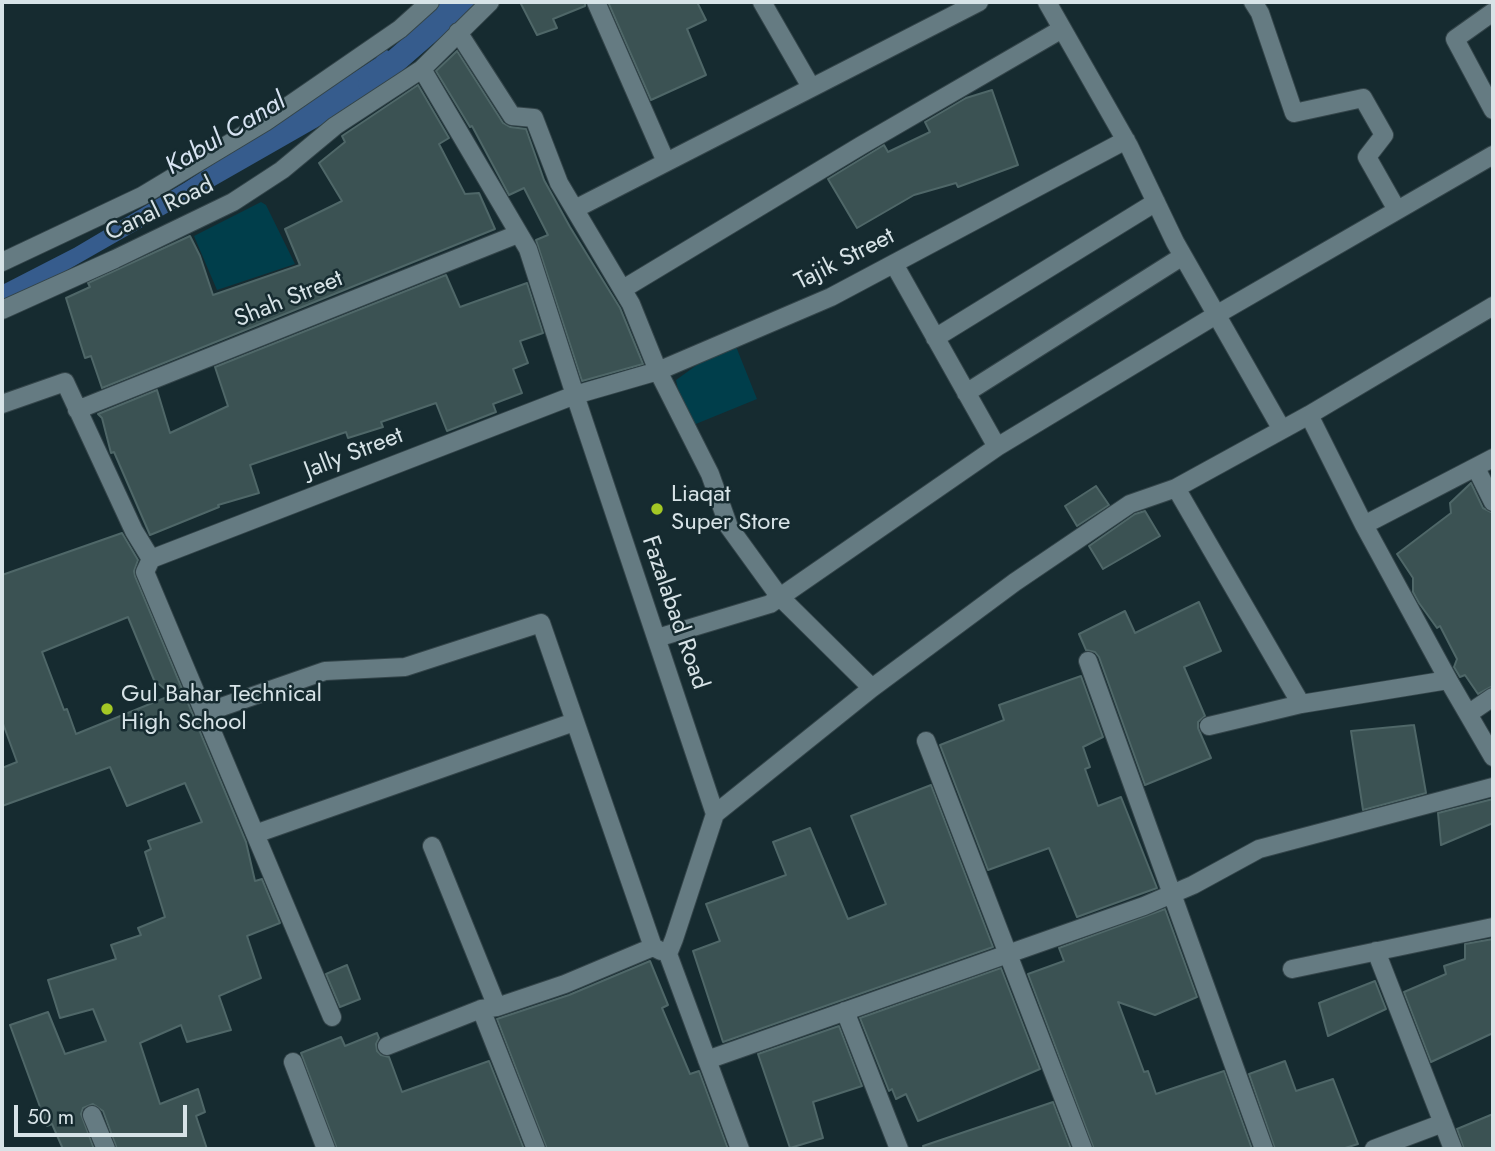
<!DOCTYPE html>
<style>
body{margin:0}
#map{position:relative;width:1495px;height:1151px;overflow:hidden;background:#162b30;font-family:Jost,sans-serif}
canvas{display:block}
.frame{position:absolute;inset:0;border:4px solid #d7e3e7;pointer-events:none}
.scale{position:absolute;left:14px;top:1105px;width:173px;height:32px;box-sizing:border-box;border:4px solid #d7e3e7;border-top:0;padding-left:9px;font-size:21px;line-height:24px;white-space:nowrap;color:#d7e3e7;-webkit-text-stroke:5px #162b30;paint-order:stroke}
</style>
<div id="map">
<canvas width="1495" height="1151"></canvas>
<div class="frame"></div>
<div class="scale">50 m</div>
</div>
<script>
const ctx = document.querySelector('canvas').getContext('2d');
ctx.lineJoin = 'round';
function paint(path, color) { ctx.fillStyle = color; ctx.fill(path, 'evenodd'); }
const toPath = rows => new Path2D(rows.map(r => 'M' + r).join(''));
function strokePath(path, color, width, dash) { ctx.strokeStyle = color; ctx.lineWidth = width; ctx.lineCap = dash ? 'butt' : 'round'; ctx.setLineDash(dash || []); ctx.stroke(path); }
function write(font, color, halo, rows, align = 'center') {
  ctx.font = font + ' Jost,sans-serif'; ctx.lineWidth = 5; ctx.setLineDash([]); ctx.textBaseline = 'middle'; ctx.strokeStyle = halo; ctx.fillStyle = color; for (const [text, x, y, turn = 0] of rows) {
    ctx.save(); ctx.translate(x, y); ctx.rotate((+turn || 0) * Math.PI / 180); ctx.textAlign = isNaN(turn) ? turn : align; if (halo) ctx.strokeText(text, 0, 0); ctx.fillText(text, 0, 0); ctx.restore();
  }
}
const green = toPath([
 [261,202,266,205,295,264,217,290,194,236],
 [733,339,757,399,686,428,676,380]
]);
const water = toPath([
 [436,2,463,2,411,48,406,31],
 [382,48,391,52,397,70,386,88,36,288,2,303,2,285,74,248,184,183,376,58]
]);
const canal = toPath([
 [370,83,463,2]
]);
const building = toPath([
 [520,2,585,2,585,6,553,19,557,28,537,35,520,2],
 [608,2,697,2,706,20,687,29,706,75,651,100,608,2],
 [457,51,503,123,510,127,526,129,544,180,570,227,620,308,643,364,582,381,536,240,548,235,524,188,509,195,472,126,470,127,436,71,457,51],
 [418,85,449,138,439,144,465,194,479,193,495,229,102,388,91,356,85,358,66,298,90,287,88,283,190,236,200,256,213,295,300,265,285,229,342,201,319,163,345,142,342,136,418,85],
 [992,90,1018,165,958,187,956,183,914,195,857,228,828,179,884,145,888,152,930,132,925,122,966,98,992,90],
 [446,275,460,307,527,283,543,333,520,341,528,363,513,369,522,393,493,404,496,412,447,431,436,403,381,422,383,427,348,438,346,432,250,465,259,493,218,505,219,507,150,535,114,452,111,453,102,418,98,414,157,390,170,433,228,406,215,367,446,275],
 [1471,483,1483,508,1493,513,1493,686,1478,694,1465,675,1460,677,1454,667,1457,659,1440,626,1437,628,1419,603,1413,592,1413,578,1397,554,1451,513,1450,503,1471,483],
 [1096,486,1109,505,1077,526,1065,506,1096,486],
 [1145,511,1160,536,1103,569,1089,546,1135,514,1145,511],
 [122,533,138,560,134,571,135,576,246,842,255,881,262,879,280,923,247,936,261,978,219,996,231,1030,187,1042,181,1025,140,1043,160,1104,198,1089,205,1112,196,1116,207,1149,117,1149,103,1111,93,1104,83,1108,81,1114,94,1149,63,1149,52,1124,47,1126,10,1025,48,1012,65,1054,106,1041,93,1009,60,1018,48,980,116,959,111,945,141,935,138,928,165,917,145,852,151,849,148,841,202,822,185,783,127,806,110,767,2,806,2,768,17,762,2,721,2,575,122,533],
 [128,617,154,680,172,695,76,734,67,709,64,710,42,652,128,617],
 [1199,602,1221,651,1184,667,1205,716,1198,722,1198,728,1211,758,1145,785,1099,657,1095,652,1086,650,1079,634,1125,611,1135,633,1199,602],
 [1081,676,1103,737,1083,747,1090,767,1085,769,1098,806,1121,797,1157,888,1077,917,1049,848,988,870,940,745,1004,720,999,705,1081,676],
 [1414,725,1426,793,1363,810,1351,731,1414,725],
 [931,785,993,947,723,1042,693,951,720,941,706,904,786,875,773,842,810,828,848,919,886,904,851,816,931,785],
 [1493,799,1493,823,1441,845,1438,813,1493,799],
 [1165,909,1197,997,1155,1015,1118,1002,1144,1072,1148,1071,1156,1094,1224,1071,1252,1149,1094,1149,1028,974,1064,961,1059,948,1165,909],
 [1493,939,1493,1033,1431,1062,1404,992,1446,974,1444,966,1465,959,1465,944,1493,939],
 [650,961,668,1005,662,1008,690,1074,699,1071,728,1149,547,1149,497,1019,569,995,650,961],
 [347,965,360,999,340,1007,326,974,347,965],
 [1001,968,1040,1069,918,1121,906,1094,896,1099,892,1089,889,1091,860,1018,1001,968],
 [1375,981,1386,1009,1328,1036,1319,1003,1375,981],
 [839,1026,862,1086,813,1102,823,1138,790,1148,758,1054,839,1026],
 [377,1033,379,1038,376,1044,377,1051,381,1055,389,1057,402,1092,489,1061,524,1149,337,1149,301,1053,341,1037,345,1046,377,1033],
 [1285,1061,1296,1091,1333,1079,1358,1144,1342,1149,1275,1149,1249,1074,1285,1061],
 [1053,1102,1071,1149,924,1149,923,1146,1053,1102],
 [1493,1114,1493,1149,1464,1149,1457,1129,1493,1114]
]);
const minor = toPath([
 [596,2,666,162],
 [762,2,811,87],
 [1047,2,1129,146,1175,242,1281,428],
 [1253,2,1260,13,1294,113,1363,98,1384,135,1367,157,1397,210],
 [1493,12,1455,39,1493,110],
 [458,32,512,116,534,118,559,183,631,304,658,371,710,474,729,527,779,596,872,688],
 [422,69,528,249,575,395,715,814,674,939,668,954,740,1149],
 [575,209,979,2],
 [2,262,142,196,265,122,400,29,430,2],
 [623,289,862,145,1062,29],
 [2,310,115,259,233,202,282,170,335,126,422,69,490,2],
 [935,338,1156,202],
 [966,393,1183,256],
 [2,404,65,382,134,531,151,559,145,572,332,1017],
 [77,410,518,234],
 [1309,415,1364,525,1450,683,1493,757],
 [997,447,1216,315,1493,155],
 [1476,468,1493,502],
 [1176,488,1301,704],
 [1364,525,1493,458],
 [151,559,575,395,658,371,831,297,1126,140],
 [657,638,770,604,997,447,894,264],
 [1088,661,1264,1149],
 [204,713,325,671,405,667,541,623,653,947],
 [1468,714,1493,697],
 [1209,726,1301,704,1448,680],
 [926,741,1083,1149],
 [715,814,872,688,1015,582,1130,504,1176,488,1309,415,1493,306],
 [255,834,574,722],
 [432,846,497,1007],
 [1376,951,1453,1149],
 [1292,969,1493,927],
 [481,1009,536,1149],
 [845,1011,899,1149],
 [387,1046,481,1009,497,1007,565,984,653,947,661,951],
 [707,1060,1144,906,1193,885,1259,849,1493,787],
 [293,1062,326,1149],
 [92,1115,106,1149],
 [1374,1149,1443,1123]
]);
const markers = [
 [657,509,7,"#a4c825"],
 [107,709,7,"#a4c825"]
];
const streetNames = [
 ["Canal Road",160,210,-26],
 ["Tajik Street",845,260,-27],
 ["Shah Street",289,300,-22],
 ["Jally Street",354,454,-21],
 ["Fazalabad Road",674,613,71]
];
const poiNames = [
 ["Liaqat",671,495],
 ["Super Store",671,523],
 ["Gul Bahar Technical",121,695],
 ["High School",121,723]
];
const waterNames = [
 ["Kabul Canal",226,135,-31]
];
paint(green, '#003e4b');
paint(water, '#365c8d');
strokePath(canal, '#365c8d', 24);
paint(building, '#3b5253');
strokePath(building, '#4f6768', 2);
strokePath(minor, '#34454a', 20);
strokePath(minor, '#657b82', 18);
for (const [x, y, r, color] of markers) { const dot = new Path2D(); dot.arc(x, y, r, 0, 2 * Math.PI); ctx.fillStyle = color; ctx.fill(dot); strokePath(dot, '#162b30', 2.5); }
write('24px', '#d7e3e7', '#162b30', streetNames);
write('24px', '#d7e3e7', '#162b30', poiNames, 'left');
write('italic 26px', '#d7e3f2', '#162b30', waterNames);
</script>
